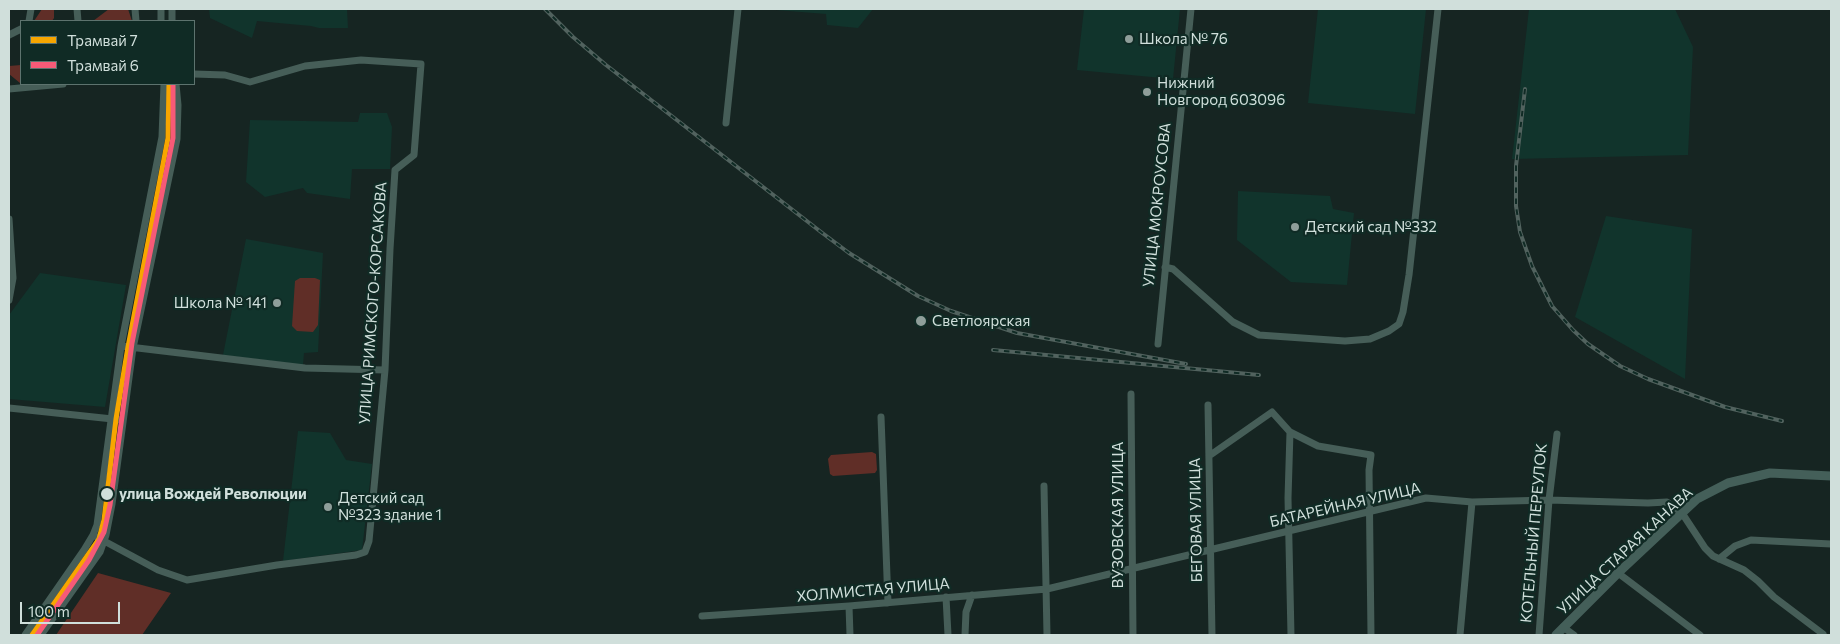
<!DOCTYPE html>
<meta charset="utf-8">
<style>
body{margin:0}
#map{position:relative;width:1840px;height:644px;overflow:hidden;background:#162522;font-family:Commissioner,sans-serif}
canvas{display:block}
.frame{position:absolute;inset:0;border:10px solid #d0dfdb;pointer-events:none}
.legend{position:absolute;left:20px;top:20px;width:175px;height:65px;box-sizing:border-box;background:#102b25;border:1px solid #5d736e;margin:0;padding:6px 9px;list-style:none;font-size:15px;color:#d0dfdb}
.legend li{display:flex;align-items:center;gap:10px;height:25px}
.legend b{width:25px;border:1px solid #5d736e}
.scale{position:absolute;left:20px;top:602px;width:100px;height:22px;box-sizing:border-box;border:2px solid #d0dfdb;border-top:0;padding-left:6px;font-size:15px;line-height:18px;white-space:nowrap;color:#d0dfdb;-webkit-text-stroke:4px #102b25;paint-order:stroke}
</style>
<div id="map">
<canvas width="1840" height="644"></canvas>
<div class="frame"></div>
<ul class="legend">
<li><b style="height:6px;background:#f7a600"></b>Трамвай 7</li>
<li><b style="height:6px;background:#f75a77"></b>Трамвай 6</li>
</ul>
<div class="scale">100 m</div>
</div>
<script>
const ctx = document.querySelector('canvas').getContext('2d');
ctx.lineJoin = 'round';
function paint(path, color) { ctx.fillStyle = color; ctx.fill(path, 'evenodd'); }
const toPath = rows => new Path2D(rows.map(r => 'M' + r).join(''));
function strokePath(path, color, width, dash) { ctx.strokeStyle = color; ctx.lineWidth = width; ctx.lineCap = dash ? 'butt' : 'round'; ctx.setLineDash(dash || []); ctx.stroke(path); }
function write(font, color, halo, rows, align = 'center') {
  ctx.font = font + ' Commissioner,sans-serif'; ctx.lineWidth = 4.5; ctx.setLineDash([]); ctx.textBaseline = 'middle'; ctx.strokeStyle = halo; ctx.fillStyle = color; for (const [text, x, y, turn = 0] of rows) {
    ctx.save(); ctx.translate(x, y); ctx.rotate((+turn || 0) * Math.PI / 180); ctx.textAlign = isNaN(turn) ? turn : align; if (halo) ctx.strokeText(text, 0, 0); ctx.fillText(text, 0, 0); ctx.restore();
  }
}
const built = toPath([
 [209,9,347,9,348,28,319,28,311,26,257,21,252,38,210,18],
 [764,9,873,9,858,28,827,25,826,14],
 [1084,9,1180,9,1173,79,1077,70],
 [1318,9,1426,9,1415,114,1308,103],
 [1529,9,1675,9,1693,47,1688,155,1512,159],
 [360,113,387,113,392,127,390,169,352,169,350,199,307,193,303,188,265,197,246,182,250,120,358,122],
 [1238,191,1330,196,1333,209,1354,213,1347,285,1291,282,1237,240],
 [1606,216,1692,229,1685,379,1575,317],
 [246,239,323,253,318,352,304,353,303,365,223,355],
 [40,273,126,285,105,407,9,399,9,315],
 [298,431,330,433,346,460,372,464,362,550,283,561]
]);
const green = toPath([
 [42,9,54,9,54,18,52,21,34,21],
 [109,9,128,9,132,21,93,21],
 [21,65,21,83,20,83,9,74,9,66],
 [300,278,315,278,320,280,318,325,313,332,297,331,292,326,295,281],
 [872,452,876,454,877,470,875,473,833,476,830,474,828,459,831,455],
 [98,573,171,593,142,635,56,635]
]);
const street = toPath([
 [77,9,78,21],
 [135,9,136,21],
 [161,9,161,21],
 [172,9,172,21],
 [29,21,31,9],
 [9,35,21,29],
 [9,89,63,84],
 [726,123,738,9],
 [9,219,13,278,9,300],
 [1165,267,1173,269,1233,322,1259,335,1345,341,1370,339,1389,331,1399,324,1403,312,1409,275,1438,9],
 [1158,344,1191,9],
 [121,346,305,368,385,370],
 [1131,394,1133,635],
 [1208,405,1212,635],
 [9,408,122,420],
 [881,417,888,603],
 [1290,432,1288,498,1291,635],
 [1209,456,1272,412,1290,432,1318,446,1371,455,1369,470,1371,635],
 [1044,486,1047,635],
 [93,535,158,570,187,580,277,565,356,555,365,552,369,541,385,370,390,249,395,170,414,155,421,64,361,60,305,66,250,82,225,75,194,74],
 [1719,559,1735,546,1751,540,1831,544],
 [1618,573,1700,635],
 [946,597,948,635],
 [849,606,850,635],
 [702,616,849,606,1047,589,1426,498,1472,502,1549,500,1648,503,1667,502,1682,513,1705,548,1713,556,1744,570,1758,581,1774,597,1823,634],
 [1563,627,1574,635],
 [25,635,84,550,93,535,97,525,121,346,162,137,164,84],
 [41,635,100,552,106,535,112,504,133,348,177,139,178,105,176,84],
 [965,635,966,612,972,595],
 [1460,635,1472,502],
 [1539,635,1549,500,1557,434]
]);
const secondary = toPath([
 [1556,635,1618,573,1697,499,1728,483,1770,473,1831,476]
]);
const rail = toPath([
 [545,9,573,37,606,65,821,232,849,253,918,296,951,311,1017,333,1186,364],
 [1525,89,1516,166,1516,206,1520,232,1532,266,1552,306,1573,330,1588,344,1620,366,1648,379,1725,407,1782,421],
 [993,350,1259,375]
]);
const tram1 = toPath([
 [32,635,99,539,104,520,116,419,128,347,168,138,169,84]
]);
const tram2 = toPath([
 [37,635,89,560,104,532,110,505,132,343,173,138,173,84]
]);
const markers = [
 [1129,39,5,"#8f9e9a"],
 [1147,92,5,"#8f9e9a"],
 [1295,227,5,"#8f9e9a"],
 [277,303,5,"#8f9e9a"],
 [921,321,6,"#8f9e9a"],
 [107,494,7,"#d0dfdb"],
 [328,507,5,"#8f9e9a"]
];
const poiNames = [
 ["Школа № 76",1139,39],
 ["Нижний",1157,83],
 ["Новгород 603096",1157,100],
 ["Детский сад №332",1305,227],
 ["Школа № 141",267,303,"right"],
 ["Светлоярская",932,321],
 ["Детский сад",338,498],
 ["№323 здание 1",338,515]
];
const streetNames = [
 ["УЛИЦА МОКРОУСОВА",1157,205,-84],
 ["УЛИЦА РИМСКОГО-КОРСАКОВА",373,303,-86],
 ["БАТАРЕЙНАЯ УЛИЦА",1345,505,-13],
 ["ВУЗОВСКАЯ УЛИЦА",1118,515,-90],
 ["БЕГОВАЯ УЛИЦА",1196,520,-91],
 ["КОТЕЛЬНЫЙ ПЕРЕУЛОК",1534,533,-85],
 ["УЛИЦА СТАРАЯ КАНАВА",1625,551,-43],
 ["ХОЛМИСТАЯ УЛИЦА",873,590,-5]
];
const stopNames = [
 ["улица Вождей Революции",119,494]
];
paint(built, '#11342c');
paint(green, '#602e27');
strokePath(street, '#465e58', 7);
strokePath(secondary, '#445f59', 9);
strokePath(rail, '#51625e', 4);
strokePath(rail, '#102b25', 2, [5.5]);
strokePath(tram1, '#f7a600', 5);
strokePath(tram2, '#f75a77', 5);
for (const [x, y, r, color] of markers) { const dot = new Path2D(); dot.arc(x, y, r, 0, 2 * Math.PI); ctx.fillStyle = color; ctx.fill(dot); strokePath(dot, '#102b25', 2); }
write('15px', '#d0dfdb', '#102b25', poiNames, 'left');
write('15px', '#d0dfdb', '#102b25', streetNames);
write('bold 15px', '#d0dfdb', '#102b25', stopNames, 'left');
</script>
